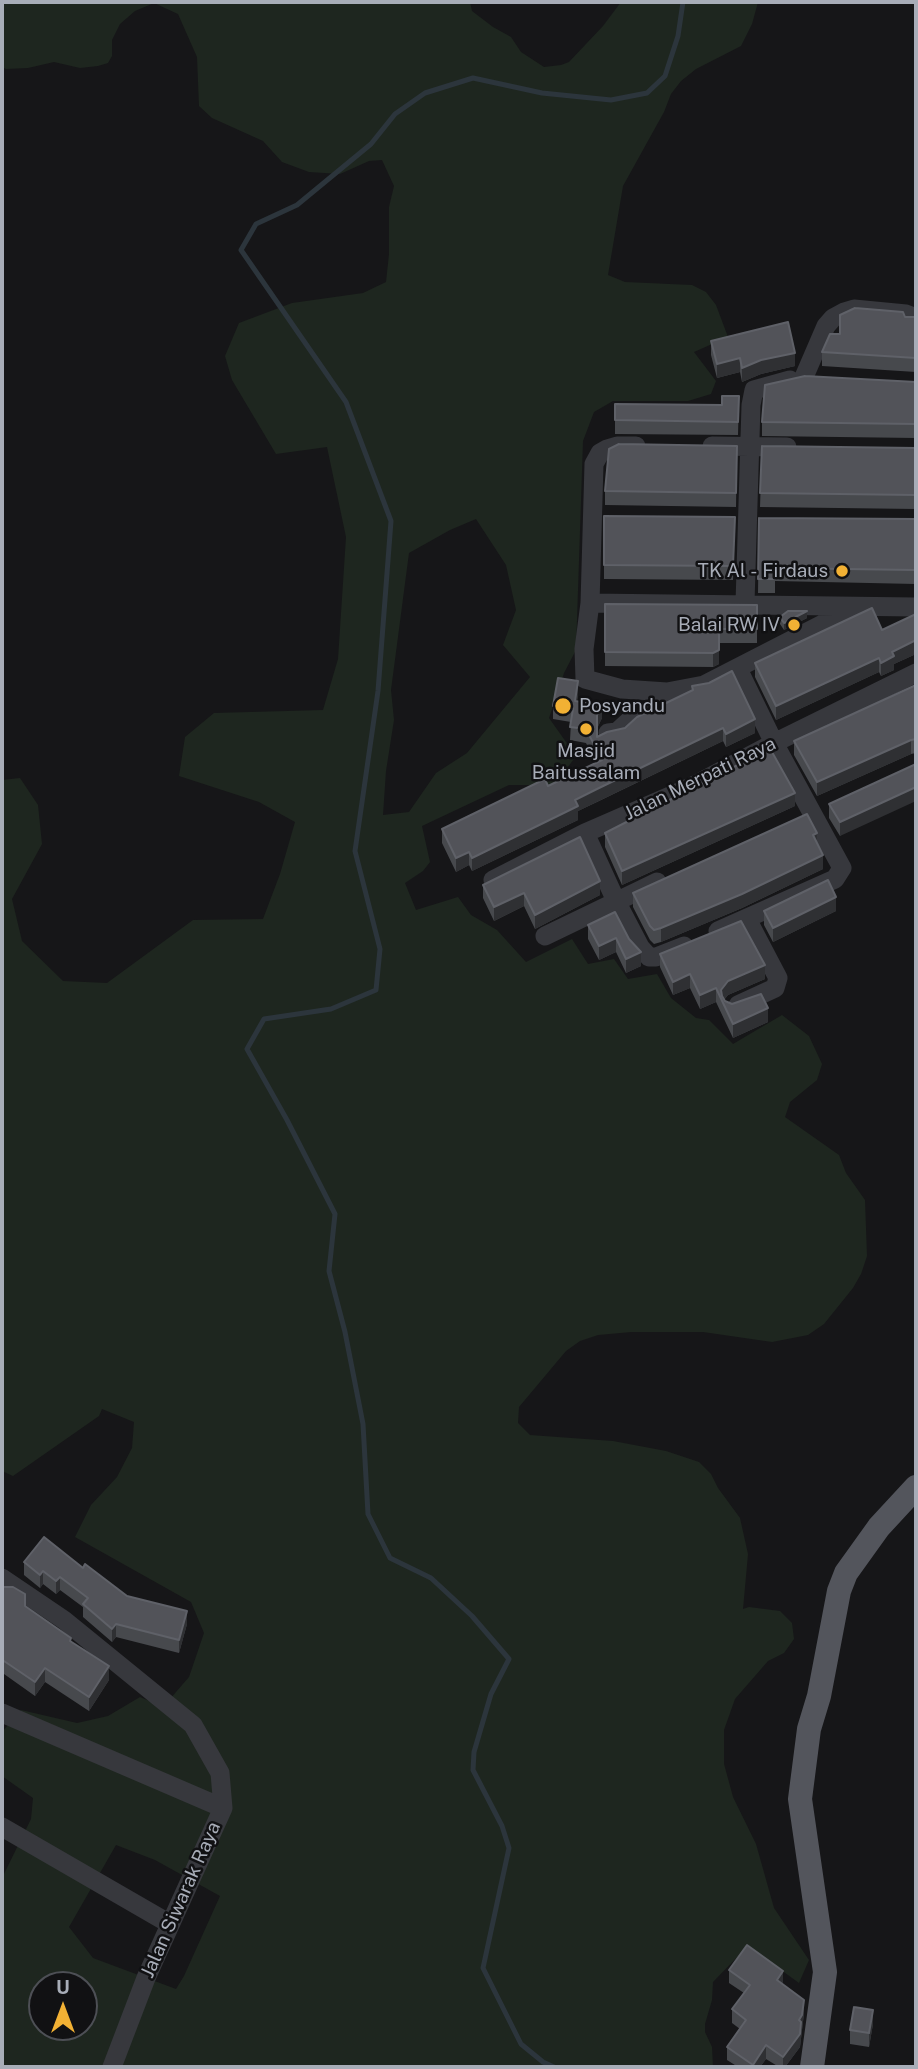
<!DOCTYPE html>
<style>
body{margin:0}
#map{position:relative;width:918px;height:2069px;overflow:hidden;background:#161618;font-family:"Public Sans",sans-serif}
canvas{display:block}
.frame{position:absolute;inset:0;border:4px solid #a8adb8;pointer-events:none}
.north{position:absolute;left:28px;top:1971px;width:70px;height:70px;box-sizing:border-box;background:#111113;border:2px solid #4d4f55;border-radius:50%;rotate:0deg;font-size:19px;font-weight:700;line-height:28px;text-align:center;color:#a8adb8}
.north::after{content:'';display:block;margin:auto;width:24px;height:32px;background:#f2b134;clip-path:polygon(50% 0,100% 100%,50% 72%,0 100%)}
</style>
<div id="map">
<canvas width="918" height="2069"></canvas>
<div class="frame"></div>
<div class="north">U</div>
</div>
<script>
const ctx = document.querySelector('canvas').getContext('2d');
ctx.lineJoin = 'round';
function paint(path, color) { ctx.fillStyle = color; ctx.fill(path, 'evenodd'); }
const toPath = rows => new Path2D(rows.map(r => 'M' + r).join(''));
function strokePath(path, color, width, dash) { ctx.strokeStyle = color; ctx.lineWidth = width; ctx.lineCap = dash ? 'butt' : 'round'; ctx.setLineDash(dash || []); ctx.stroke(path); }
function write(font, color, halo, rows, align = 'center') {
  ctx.font = font + ' "Public Sans",sans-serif'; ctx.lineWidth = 5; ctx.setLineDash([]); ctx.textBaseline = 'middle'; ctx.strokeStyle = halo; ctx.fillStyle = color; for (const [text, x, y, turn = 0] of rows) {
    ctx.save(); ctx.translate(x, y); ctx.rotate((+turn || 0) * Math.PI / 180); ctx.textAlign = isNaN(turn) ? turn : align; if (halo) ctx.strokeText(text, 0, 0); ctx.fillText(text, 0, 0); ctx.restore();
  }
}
const green = toPath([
 [2,2,470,2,472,11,493,27,511,37,521,52,544,67,561,65,569,62,603,26,621,2,758,2,752,24,741,46,696,69,681,81,671,94,664,112,623,186,608,275,625,282,692,285,706,292,716,305,728,337,694,352,716,381,711,394,688,401,613,401,594,412,583,441,576,650,564,673,549,718,576,756,555,785,509,785,422,826,430,862,423,871,405,883,416,910,458,897,471,915,497,930,526,962,572,939,588,964,614,959,628,979,657,974,671,998,696,1018,709,1020,733,1044,782,1015,809,1036,822,1064,817,1080,790,1102,785,1117,839,1155,846,1173,865,1200,867,1256,861,1274,853,1288,824,1324,808,1335,772,1342,703,1332,631,1332,598,1335,580,1341,566,1351,519,1407,518,1423,530,1435,613,1441,666,1451,699,1462,711,1474,718,1488,740,1518,748,1554,743,1609,749,1607,780,1611,792,1623,794,1639,784,1653,768,1661,735,1699,724,1730,724,1764,733,1797,756,1844,774,1908,809,1960,799,1983,763,1957,746,1948,713,1982,712,2000,705,2024,705,2032,712,2047,713,2067,2,2067,2,1878,31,1819,33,1798,2,1776,2,1732,21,1710,77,1723,108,1716,140,1697,163,1707,189,1677,204,1633,191,1602,75,1537,91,1505,117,1477,132,1448,134,1422,102,1409,99,1416,13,1476,2,1471,2,780,20,778,38,805,42,844,12,899,22,941,63,981,107,983,193,920,263,919,280,874,295,822,259,802,179,776,185,737,214,713,323,710,338,659,346,537,327,447,276,454,232,380,225,356,239,323,292,303,363,293,386,282,389,254,389,207,394,186,382,160,369,161,340,174,309,172,282,162,263,141,212,118,199,106,197,57,178,14,154,3,135,11,120,24,112,40,112,56,108,63,98,66,80,68,54,62,28,68,6,69,2,67],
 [476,519,506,565,516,610,503,645,530,677,467,753,436,773,409,812,383,815,386,771,394,720,391,690,409,553,450,530],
 [116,1845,155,1860,220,1896,184,1976,176,1989,93,1958,69,1927],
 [42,1985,84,1985,84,2027,42,2027]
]);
const stream = toPath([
 [554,2067,543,2062,521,2044,483,1968,509,1848,502,1826,473,1770,474,1752,491,1694,509,1659,472,1616,431,1578,390,1558,368,1514,363,1424,345,1332,329,1271,335,1214,287,1120,247,1049,264,1019,331,1009,376,990,380,949,355,851,378,691,391,521,346,402,241,250,256,224,297,205,371,144,395,114,425,93,473,78,542,93,611,100,647,93,665,76,678,36,683,2]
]);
const minor = toPath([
 [804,377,826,326,833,318,844,312,854,309,906,314,916,318],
 [636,446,617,446,607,449,600,453,594,464,590,603,584,649,585,679,622,689,667,692,704,685,856,607],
 [712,446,787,447],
 [590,603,916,607],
 [745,603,751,405,754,390,790,380],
 [608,733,617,732,630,720,682,692],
 [585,833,616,901,640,947,649,957,656,957,684,946],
 [493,880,585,833,693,786,774,743,916,673],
 [718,931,835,879,842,868,774,743,738,669],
 [545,936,657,882],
 [738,1005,775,988,778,978,747,919],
 [2,1578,64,1620,193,1725,220,1773,223,1808,146,1978,112,2067],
 [2,1713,223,1808],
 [2,1827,170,1924]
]);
const major = toPath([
 [812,2067,825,1972,800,1799,809,1729,819,1696,839,1591,846,1573,879,1527,916,1487]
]);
const wall = toPath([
 [905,317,916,317,916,372,822,366,822,352,840,334],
 [711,341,795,366,761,374,742,382,740,372,717,378,711,355],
 [916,382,916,438,762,436,762,422],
 [739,396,738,435,615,434,615,404,722,405],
 [737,446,736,507,605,505,605,491],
 [762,446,916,448,916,509,760,507],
 [604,516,735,517,733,580,604,579],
 [759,518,916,519,916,584,775,581,775,593,758,593],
 [605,604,757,605,757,643,719,643,719,664,713,667,605,666],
 [916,614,916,654,894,664,894,670,881,676,879,672,776,720,755,677,755,663,882,630],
 [780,617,807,618,784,630,780,624],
 [916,685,916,753,911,754,817,796,794,755,794,741],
 [692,686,755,733,726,747,723,741,597,802,578,811,578,820,472,871,469,865,456,872,442,843,442,829,548,786,596,763,586,743,570,740,571,722,553,719,553,706,578,695,577,701,602,718,597,728,597,737,625,728,692,690],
 [916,764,840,836,829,818,829,804],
 [795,806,622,885,605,847,605,833],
 [817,844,823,869,742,908,661,942,654,944,650,940,633,907,633,893],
 [483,885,600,895,535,929,524,906,494,921,483,898],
 [764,911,836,911,773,942,764,925],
 [615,912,641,966,626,973,616,952,599,960,588,939,588,925],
 [660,954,765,979,728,995,724,1000,725,1001,768,1022,733,1038,716,1002,700,1009,690,988,673,995,660,967],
 [24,1562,83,1568,127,1596,187,1624,179,1653,116,1637,112,1642,83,1617,83,1607,60,1590,56,1594,43,1584,40,1588,24,1575],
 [2,1587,25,1606,71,1642,109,1680,89,1711,45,1682,35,1696,4,1674,2,1677],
 [729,1970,783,1985,804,2013,800,2047,785,2067,779,2067,766,2059,760,2067,738,2067,727,2060,727,2047,740,2029,732,2023,732,2009,744,1993,729,1983],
 [873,2024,869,2047,850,2044,850,2030]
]);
const shadedWall = toPath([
 [795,353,795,366,761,374,742,382,742,368,761,360],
 [740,358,740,372,717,378,717,364],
 [807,611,807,618,784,630,784,623],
 [916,640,916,654,894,664,894,670,881,676,881,663,892,652],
 [719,643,719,664,713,667,713,653],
 [879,658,879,672,776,720,776,706],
 [578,681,578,695,575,714,575,701],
 [602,705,602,718,597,729,597,715],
 [755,719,755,733,726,747,726,734],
 [723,728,723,741,578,811,578,820,472,871,472,858,575,800],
 [911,740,911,754,817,796,817,782],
 [916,787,916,801,840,836,840,822],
 [795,793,795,806,622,885,622,871],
 [817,833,817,847,813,835],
 [469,852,469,865,456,872,456,858],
 [823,855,823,869,742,908,661,942,661,928],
 [600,881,600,895,535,929,535,915],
 [524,893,524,906,494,921,494,907],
 [836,897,836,911,773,942,773,928],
 [616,938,616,952,599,960,599,946],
 [641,952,641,966,626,973,626,959],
 [765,965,765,979,728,995,723,1001,721,990,728,981],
 [690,974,690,988,673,995,673,982],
 [716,988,716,1002,700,1009,700,995],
 [768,1008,768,1022,733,1038,733,1024],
 [43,1571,43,1584,40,1588,40,1575],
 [60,1577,60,1590,56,1594,56,1581],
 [187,1611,187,1624,179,1653,179,1640],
 [116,1624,116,1637,112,1642,112,1629],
 [4,1661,4,1674,2,1677,2,1664],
 [109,1666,109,1680,89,1711,89,1697],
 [45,1668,45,1682,35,1696,35,1682],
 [783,1971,783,1985,777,1980],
 [804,2000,804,2013,800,2047,785,2067,783,2067,783,2057,799,2020],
 [873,2010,873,2024,869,2047,869,2033],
 [766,2045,766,2059,760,2067,753,2067,753,2065]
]);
const building = toPath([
 [855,308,903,312,905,317,916,317,916,358,822,352,830,334,840,334,840,315,855,308],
 [788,322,795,353,761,360,742,368,740,358,717,364,711,341,788,322],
 [805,376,916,382,916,424,762,422,765,385,805,376],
 [722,396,739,396,738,422,615,420,615,404,722,405,722,396],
 [619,444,737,446,736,493,605,491,609,449,619,444],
 [762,446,916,448,916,495,760,493,762,446],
 [604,516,735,517,733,566,604,565,604,516],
 [759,518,916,519,916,570,775,568,775,579,758,579,759,518],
 [605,604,757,605,757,629,719,629,719,650,713,653,605,652,605,604],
 [872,608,882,630,916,614,916,640,892,652,894,656,881,663,879,658,776,706,755,663,872,608],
 [788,611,807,611,784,623,780,617,788,611],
 [732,671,755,719,726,734,723,728,597,789,575,800,578,806,472,858,469,852,456,858,442,829,545,779,548,786,602,760,586,729,570,727,573,709,553,706,558,678,578,681,575,701,602,705,597,715,597,737,607,732,625,728,637,717,693,690,692,686,709,683,732,671],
 [916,685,916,739,911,740,817,782,794,741,916,685],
 [769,749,772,752,795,793,622,871,605,833,769,749],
 [916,764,916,787,840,822,829,804,916,764],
 [807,814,817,833,813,835,823,855,742,894,661,928,654,930,650,926,633,893,807,814],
 [580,837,600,881,535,915,524,893,494,907,483,885,580,837],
 [828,880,836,897,773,928,764,911,828,880],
 [615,912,629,939,641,952,626,959,616,938,599,946,588,925,615,912],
 [741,921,765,965,728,981,721,990,722,996,725,1001,732,1004,761,994,768,1008,733,1024,716,988,700,995,690,974,673,982,660,954,741,921],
 [44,1537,83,1568,85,1564,127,1596,187,1611,179,1640,116,1624,112,1629,83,1604,88,1598,60,1577,56,1581,43,1571,40,1575,24,1562,44,1537],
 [2,1587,13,1587,25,1594,25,1606,71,1638,70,1641,109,1666,89,1697,45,1668,35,1682,4,1661,2,1664,2,1587],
 [747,1945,783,1971,777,1980,804,2000,802,2015,799,2020,801,2022,800,2034,783,2057,766,2045,753,2065,727,2047,746,2020,732,2009,750,1985,729,1970,747,1945],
 [854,2007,873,2010,869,2033,850,2030,854,2007]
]);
const markers = [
 [842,571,7,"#f2b134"],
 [794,625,7,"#f2b134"],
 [563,706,9,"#f2b134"],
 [586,729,7,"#f2b134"]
];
const poiNames = [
 ["TK Al - Firdaus",828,571],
 ["Balai RW IV",780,625],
 ["Posyandu",579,706,"left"],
 ["Masjid",586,751,"center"],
 ["Baitussalam",586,773,"center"]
];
const streetNames = [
 ["Jalan Merpati Raya",700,779,-26],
 ["Jalan Siwarak Raya",181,1900,-66]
];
paint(green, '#1e261f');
strokePath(stream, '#2c353c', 5);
strokePath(minor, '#37383d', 19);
strokePath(major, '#53555c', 24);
paint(wall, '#47494d');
paint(shadedWall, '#2f3033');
paint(building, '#525359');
strokePath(building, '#5f6168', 2);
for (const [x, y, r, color] of markers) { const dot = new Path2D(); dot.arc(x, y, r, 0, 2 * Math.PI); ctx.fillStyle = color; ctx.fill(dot); strokePath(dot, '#111113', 2.5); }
write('19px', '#a8adb8', '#111113', poiNames, 'right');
write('19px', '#a8adb8', '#111113', streetNames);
</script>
